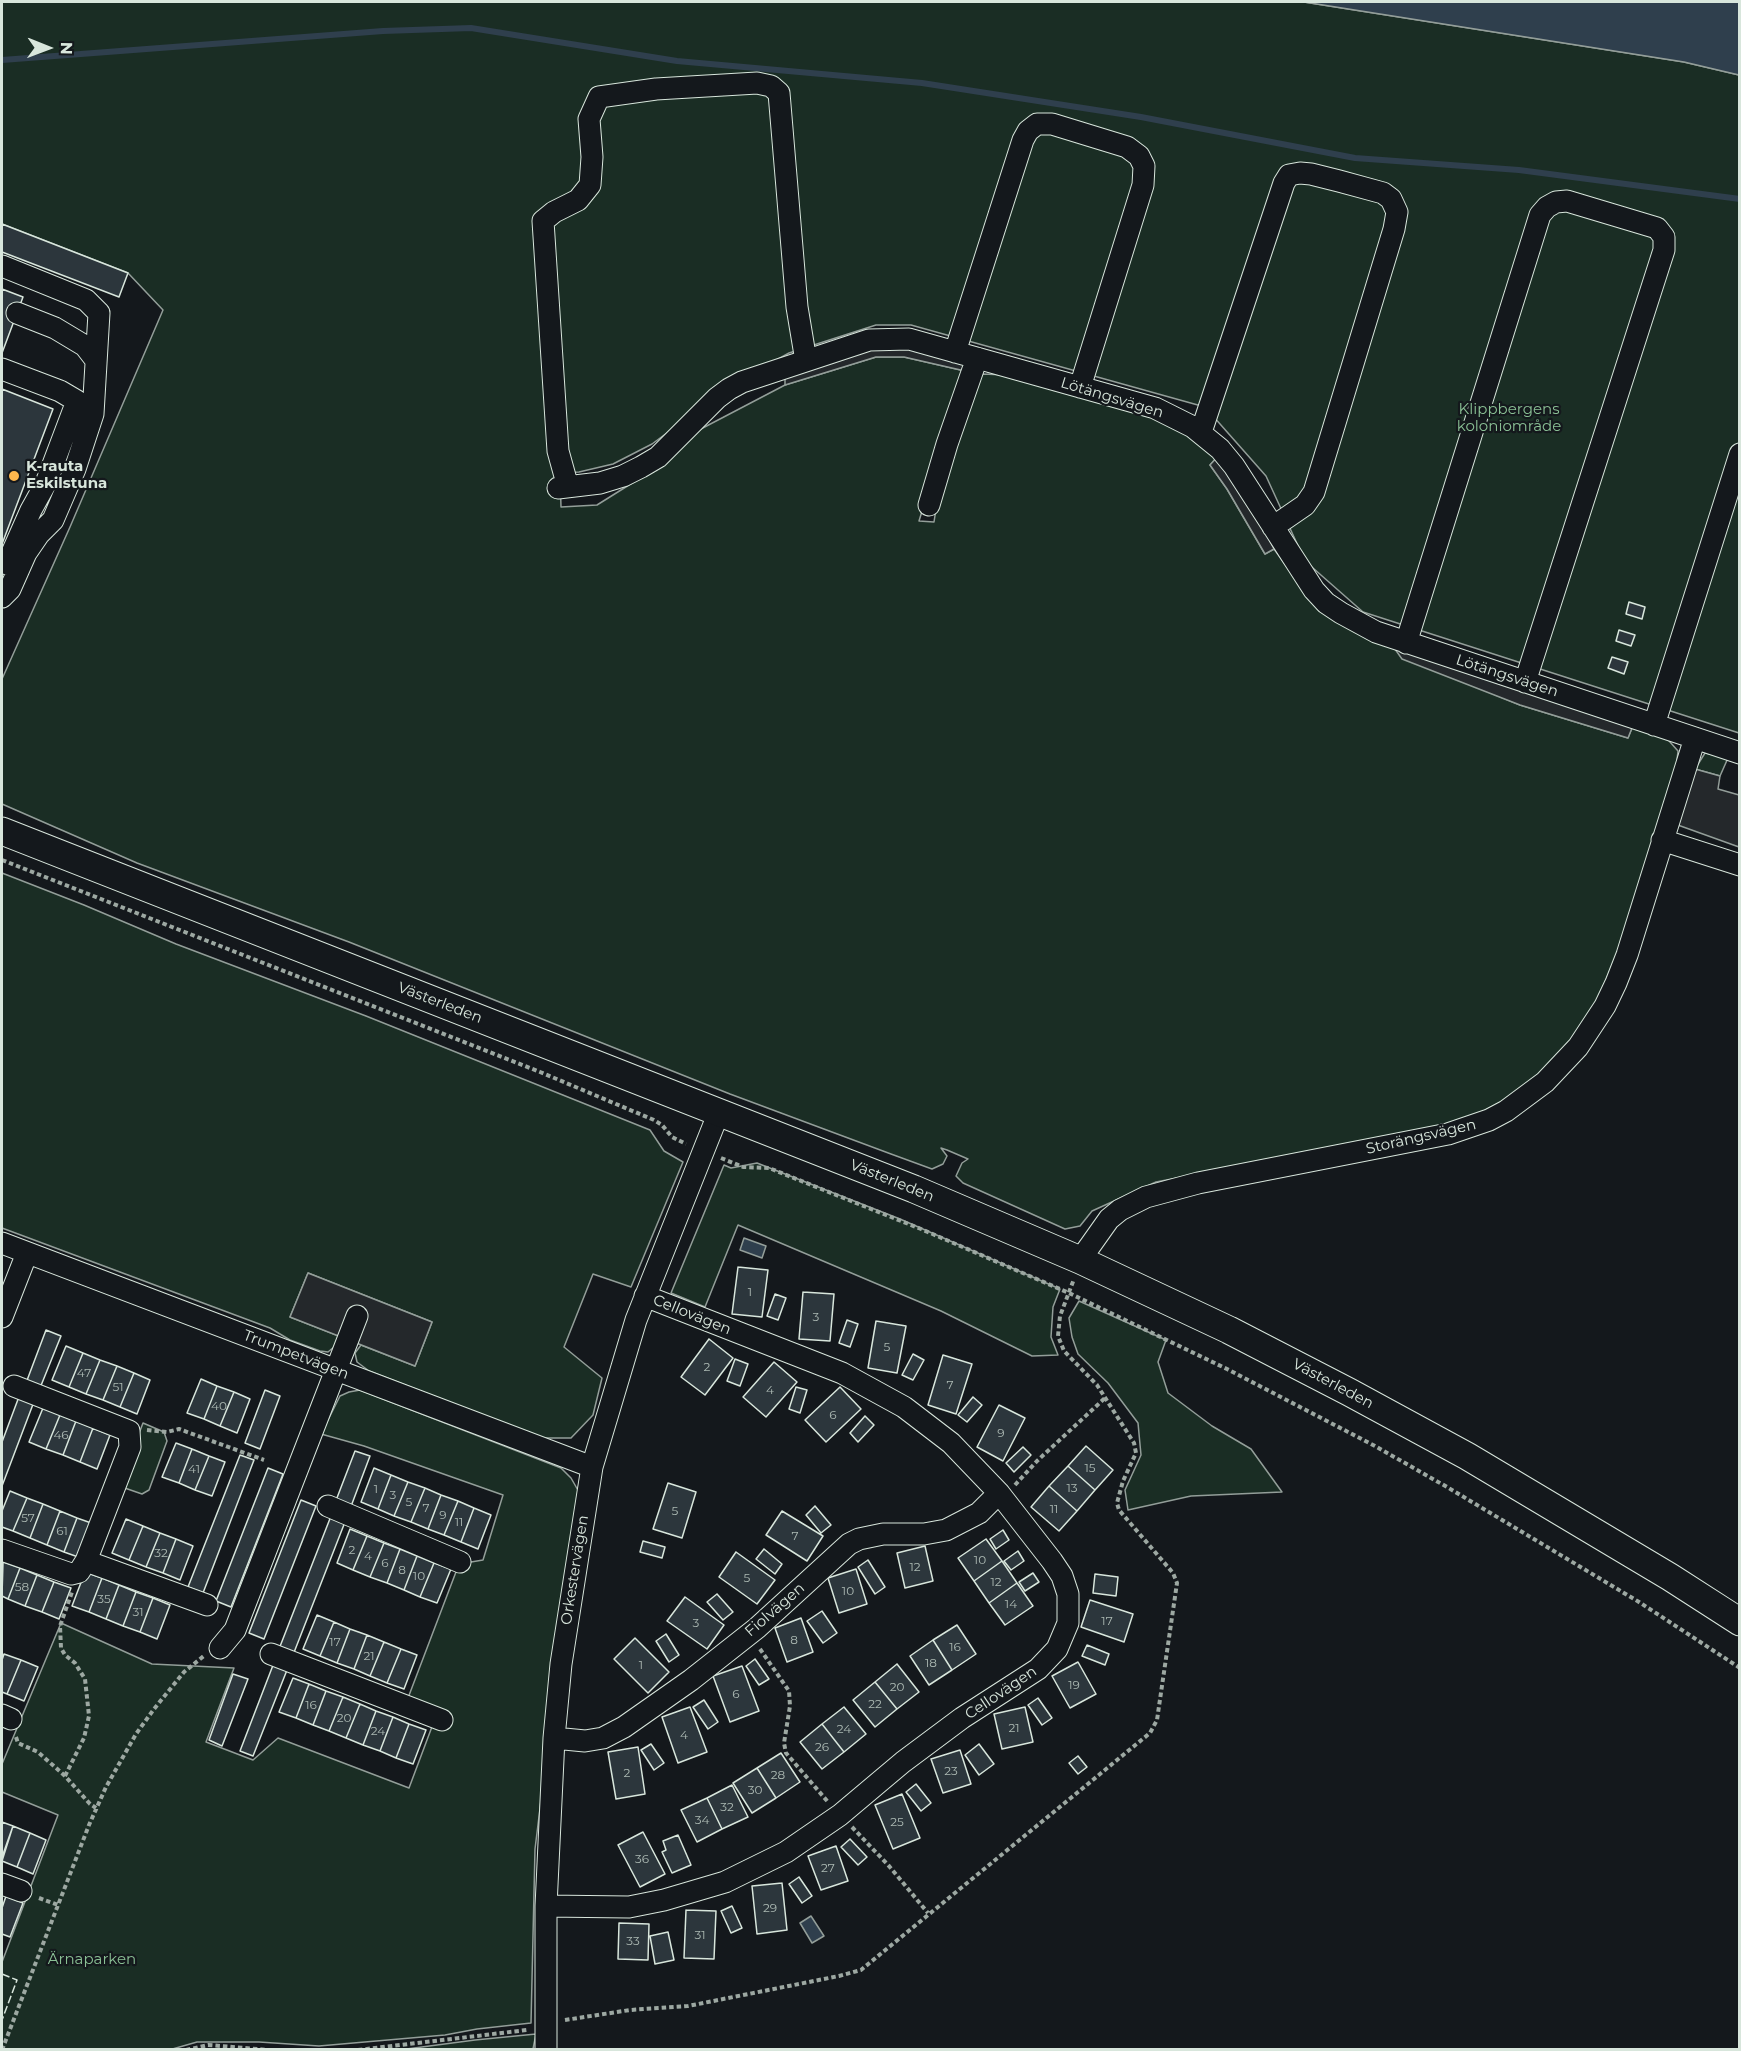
<!DOCTYPE html>
<meta charset="utf-8">
<style>
body{margin:0}
#map{position:relative;width:1741px;height:2051px;overflow:hidden;background:#14181c;font-family:Montserrat,sans-serif}
canvas{display:block}
.frame{position:absolute;inset:0;border:3px solid #d8e6dc;pointer-events:none}
.north{position:absolute;left:18px;top:18px;width:60px;height:60px;-webkit-text-stroke:4px #14181c;paint-order:stroke;rotate:91deg;font-size:16px;font-weight:700;line-height:24px;text-align:center;color:#d8e6dc}
.north::after{content:'';display:block;margin:auto;width:21px;height:27px;background:#d8e6dc;clip-path:polygon(50% 0,100% 100%,50% 72%,0 100%)}
</style>
<div id="map">
<canvas width="1741" height="2051"></canvas>
<div class="frame"></div>
<div class="north">N</div>
</div>
<script>
const ctx = document.querySelector('canvas').getContext('2d');
ctx.lineJoin = 'round';
function paint(path, color) { ctx.fillStyle = color; ctx.fill(path, 'evenodd'); }
const toPath = rows => new Path2D(rows.map(r => 'M' + r).join(''));
function strokePath(path, color, width, dash) { ctx.strokeStyle = color; ctx.lineWidth = width; ctx.lineCap = dash ? 'butt' : 'round'; ctx.setLineDash(dash || []); ctx.stroke(path); }
function write(font, color, halo, rows, align = 'center') {
  ctx.font = font + ' Montserrat,sans-serif'; ctx.lineWidth = 4.5; ctx.setLineDash([]); ctx.textBaseline = 'middle'; ctx.strokeStyle = halo; ctx.fillStyle = color; for (const [text, x, y, turn = 0] of rows) {
    ctx.save(); ctx.translate(x, y); ctx.rotate((+turn || 0) * Math.PI / 180); ctx.textAlign = isNaN(turn) ? turn : align; if (halo) ctx.strokeText(text, 0, 0); ctx.fillText(text, 0, 0); ctx.restore();
  }
}
const green = toPath([
 [2,2,1304,2,1684,62,1739,75,1739,733,1363,612,1305,561,1266,476,1205,407,911,325,876,325,789,353,733,384,652,444,613,464,579,472,560,473,561,507,597,505,669,460,697,431,785,385,876,357,904,357,965,371,919,521,934,522,941,476,982,374,1008,375,1161,418,1219,455,1210,465,1227,489,1265,554,1274,549,1311,600,1462,681,1520,705,1628,738,1634,723,1662,733,1678,751,1676,769,1623,940,1593,1010,1559,1057,1518,1093,1480,1113,1435,1129,1156,1182,1092,1211,1080,1226,1065,1229,963,1183,956,1176,962,1163,968,1159,947,1150,941,1148,947,1156,943,1164,932,1169,891,1154,730,1094,349,942,137,863,2,804,2,679,70,527,163,310,128,273,2,224,2,2],
 [1705,753,1728,758,1720,776,1695,769,1705,753],
 [2,873,84,905,176,944,366,1016,650,1130,664,1151,683,1162,631,1287,593,1274,564,1347,602,1378,593,1415,571,1438,542,1438,369,1371,357,1362,355,1353,361,1345,415,1366,432,1322,308,1273,290,1317,339,1336,334,1347,328,1352,320,1351,290,1340,270,1328,2,1228,2,873],
 [757,1163,900,1219,1060,1289,1053,1307,1051,1337,1058,1355,1032,1356,941,1311,738,1225,705,1307,671,1293,724,1165,731,1168,757,1163],
 [1079,1301,1166,1340,1158,1362,1168,1393,1212,1426,1251,1449,1282,1492,1191,1496,1128,1510,1125,1490,1141,1455,1138,1423,1108,1383,1078,1354,1072,1337,1069,1318,1079,1301],
 [360,1390,561,1468,571,1478,579,1492,535,1849,531,2023,477,2029,445,2035,319,2046,259,2042,197,2042,169,2050,2,2049,2,1962,58,1815,2,1792,2,1764,61,1623,152,1664,234,1668,206,1742,253,1760,278,1738,409,1788,439,1708,408,1698,459,1564,483,1560,503,1495,364,1446,321,1434,340,1396,349,1392,360,1390],
 [143,1423,164,1432,167,1441,149,1490,142,1494,119,1486,143,1423],
 [536,2034,533,2049,399,2050,475,2040,536,2034]
]);
const parking = toPath([
 [890,345,967,361,965,371,904,357,876,357,785,385,785,372,890,345],
 [1219,455,1238,480,1274,549,1265,554,1227,489,1210,465,1219,455],
 [1390,642,1634,723,1628,738,1520,705,1402,659,1390,642],
 [1695,769,1720,776,1718,789,1739,795,1739,847,1675,824,1695,769],
 [308,1273,432,1322,415,1366,290,1317,308,1273]
]);
const water = toPath([
 [1304,2,1739,2,1739,75,1684,62,1304,2],
 [744,1238,766,1246,762,1258,740,1250,744,1238],
 [811,1916,824,1936,812,1943,800,1923,811,1916]
]);
const stream = toPath([
 [2,60,383,31,471,28,677,61,922,83,1141,117,1355,158,1519,170,1740,199]
]);
const building = toPath([
 [2,224,128,273,119,297,2,252,2,224],
 [2,289,23,297,2,353,2,289],
 [2,389,53,409,2,544,2,389],
 [1629,602,1645,607,1642,619,1626,614,1629,602],
 [1619,630,1635,635,1631,646,1616,641,1619,630],
 [1612,657,1628,662,1624,674,1608,668,1612,657],
 [738,1267,768,1270,762,1317,732,1314,738,1267],
 [803,1292,834,1294,830,1341,799,1339,803,1292],
 [775,1294,786,1298,778,1320,767,1316,775,1294],
 [847,1320,858,1324,850,1347,839,1343,847,1320],
 [876,1321,906,1326,897,1373,868,1368,876,1321],
 [46,1330,61,1336,40,1388,26,1383,46,1330],
 [709,1339,733,1358,705,1395,681,1377,709,1339],
 [66,1346,83,1353,69,1387,52,1380,66,1346],
 [83,1353,100,1360,86,1394,69,1387,83,1353],
 [913,1354,924,1360,913,1380,902,1375,913,1354],
 [943,1355,972,1364,956,1414,928,1405,943,1355],
 [735,1359,748,1364,740,1386,727,1381,735,1359],
 [100,1360,117,1366,103,1400,86,1394,100,1360],
 [774,1362,797,1382,766,1417,743,1397,774,1362],
 [117,1366,134,1373,120,1407,103,1400,117,1366],
 [134,1373,150,1380,137,1414,120,1407,134,1373],
 [201,1379,217,1386,204,1419,187,1413,201,1379],
 [217,1386,234,1392,220,1426,204,1419,217,1386],
 [796,1387,807,1390,800,1413,789,1409,796,1387],
 [840,1387,861,1409,826,1442,805,1420,840,1387],
 [265,1390,280,1396,260,1449,245,1443,265,1390],
 [234,1392,250,1399,237,1433,220,1426,234,1392],
 [20,1394,35,1399,2,1486,2,1442,20,1394],
 [973,1397,982,1405,967,1422,958,1415,973,1397],
 [999,1405,1025,1418,1003,1461,977,1447,999,1405],
 [43,1408,60,1415,46,1449,29,1442,43,1408],
 [60,1415,76,1421,63,1455,46,1449,60,1415],
 [865,1416,874,1425,858,1442,850,1433,865,1416],
 [76,1421,93,1428,80,1462,63,1455,76,1421],
 [93,1428,110,1435,97,1469,80,1462,93,1428],
 [176,1443,192,1449,179,1483,162,1477,176,1443],
 [1086,1446,1113,1470,1095,1490,1068,1466,1086,1446],
 [1023,1447,1031,1455,1014,1472,1006,1463,1023,1447],
 [192,1449,209,1456,195,1490,179,1483,192,1449],
 [355,1451,370,1456,350,1509,335,1503,355,1451],
 [240,1455,254,1460,203,1593,188,1587,240,1455],
 [209,1456,225,1462,212,1496,195,1490,209,1456],
 [1068,1466,1095,1490,1077,1511,1049,1486,1068,1466],
 [268,1468,283,1474,231,1607,216,1601,268,1468],
 [374,1468,391,1475,378,1509,361,1502,374,1468],
 [391,1475,408,1482,394,1516,378,1509,391,1475],
 [408,1482,425,1488,411,1522,394,1516,408,1482],
 [668,1483,696,1492,682,1538,653,1529,668,1483],
 [1049,1486,1077,1511,1059,1531,1031,1507,1049,1486],
 [425,1488,441,1495,428,1529,411,1522,425,1488],
 [10,1491,27,1498,13,1531,2,1527,2,1511,10,1491],
 [441,1495,458,1501,444,1535,428,1529,441,1495],
 [27,1498,43,1504,30,1538,13,1531,27,1498],
 [301,1500,316,1506,264,1639,249,1633,301,1500],
 [458,1501,474,1508,461,1542,444,1535,458,1501],
 [43,1504,60,1511,47,1545,30,1538,43,1504],
 [815,1506,831,1525,821,1533,806,1515,815,1506],
 [474,1508,491,1515,478,1549,461,1542,474,1508],
 [60,1511,77,1518,64,1552,47,1545,60,1511],
 [782,1511,823,1536,807,1561,766,1535,782,1511],
 [331,1516,345,1522,293,1655,279,1649,331,1516],
 [77,1518,94,1524,81,1558,64,1552,77,1518],
 [126,1519,143,1526,129,1560,112,1553,126,1519],
 [143,1526,160,1533,146,1567,129,1560,143,1526],
 [350,1529,367,1536,353,1570,337,1563,350,1529],
 [1003,1530,1009,1540,996,1549,990,1539,1003,1530],
 [160,1533,176,1539,163,1573,146,1567,160,1533],
 [367,1536,384,1543,370,1577,353,1570,367,1536],
 [176,1539,193,1546,180,1580,163,1573,176,1539],
 [986,1539,1002,1561,974,1581,958,1558,986,1539],
 [643,1541,665,1547,662,1558,640,1552,643,1541],
 [384,1543,400,1549,387,1583,370,1577,384,1543],
 [925,1546,933,1581,905,1588,897,1553,925,1546],
 [400,1549,417,1556,404,1590,387,1583,400,1549],
 [764,1549,782,1564,775,1574,756,1559,764,1549],
 [1018,1551,1024,1561,1011,1570,1004,1561,1018,1551],
 [736,1552,775,1580,757,1604,719,1577,736,1552],
 [417,1556,434,1563,420,1597,404,1590,417,1556],
 [868,1560,885,1587,875,1594,858,1567,868,1560],
 [1002,1561,1017,1583,989,1603,974,1581,1002,1561],
 [3,1562,20,1568,8,1599,2,1596,3,1562],
 [434,1563,451,1569,437,1603,420,1597,434,1563],
 [20,1568,37,1575,25,1606,8,1599,20,1568],
 [856,1569,867,1604,839,1613,828,1578,856,1569],
 [85,1572,102,1578,89,1612,72,1606,85,1572],
 [1033,1573,1039,1582,1025,1591,1019,1582,1033,1573],
 [1095,1574,1118,1577,1116,1596,1093,1593,1095,1574],
 [37,1575,54,1582,42,1612,25,1606,37,1575],
 [102,1578,119,1585,106,1619,89,1612,102,1578],
 [54,1582,71,1588,59,1619,42,1612,54,1582],
 [1017,1583,1033,1606,1005,1625,989,1603,1017,1583],
 [119,1585,136,1592,123,1626,106,1619,119,1585],
 [136,1592,153,1598,140,1632,123,1626,136,1592],
 [717,1594,733,1612,723,1620,707,1602,717,1594],
 [685,1597,724,1625,707,1649,667,1621,685,1597],
 [153,1598,170,1605,157,1639,140,1632,153,1598],
 [1090,1600,1133,1614,1124,1642,1081,1627,1090,1600],
 [822,1611,837,1633,823,1643,807,1621,822,1611],
 [317,1615,334,1622,320,1656,303,1649,317,1615],
 [801,1618,813,1652,787,1662,775,1628,801,1618],
 [334,1622,350,1629,337,1663,320,1656,334,1622],
 [957,1625,976,1654,952,1670,933,1640,957,1625],
 [350,1629,367,1635,354,1669,337,1663,350,1629],
 [666,1634,679,1655,669,1662,656,1641,666,1634],
 [367,1635,384,1642,370,1676,354,1669,367,1635],
 [635,1638,669,1672,648,1693,614,1659,635,1638],
 [933,1640,952,1670,929,1685,910,1656,933,1640],
 [384,1642,401,1649,387,1683,370,1676,384,1642],
 [1087,1645,1109,1654,1105,1665,1082,1656,1087,1645],
 [401,1649,417,1655,404,1689,387,1683,401,1649],
 [4,1654,21,1660,7,1694,2,1692,2,1660,4,1654],
 [755,1659,769,1679,759,1685,746,1666,755,1659],
 [21,1660,38,1667,24,1701,7,1694,21,1660],
 [275,1660,289,1665,253,1756,240,1751,275,1660],
 [1078,1662,1096,1694,1070,1708,1052,1676,1078,1662],
 [897,1664,919,1692,897,1709,875,1682,897,1664],
 [742,1666,759,1711,730,1722,713,1676,742,1666],
 [233,1674,248,1679,222,1746,209,1740,233,1674],
 [293,1678,309,1684,296,1718,279,1712,293,1678],
 [875,1682,897,1709,875,1727,853,1700,875,1682],
 [309,1684,326,1691,313,1725,296,1718,309,1684],
 [326,1691,343,1697,329,1731,313,1725,326,1691],
 [343,1697,360,1704,346,1738,329,1731,343,1697],
 [1038,1698,1052,1718,1042,1725,1028,1705,1038,1698],
 [704,1700,718,1722,708,1729,693,1707,704,1700],
 [360,1704,376,1711,363,1745,346,1738,360,1704],
 [690,1707,707,1752,678,1763,662,1717,690,1707],
 [844,1707,866,1734,844,1752,822,1724,844,1707],
 [1025,1707,1033,1742,1002,1749,994,1714,1025,1707],
 [376,1711,393,1717,380,1751,363,1745,376,1711],
 [393,1717,409,1724,396,1758,380,1751,393,1717],
 [409,1724,426,1730,413,1764,396,1758,409,1724],
 [822,1724,844,1752,822,1769,800,1742,822,1724],
 [651,1744,664,1763,654,1770,641,1750,651,1744],
 [979,1744,994,1764,979,1775,965,1755,979,1744],
 [638,1747,645,1794,616,1799,608,1752,638,1747],
 [960,1750,971,1784,943,1793,931,1759,960,1750],
 [781,1753,800,1782,776,1798,757,1768,781,1753],
 [1078,1756,1087,1767,1078,1774,1069,1763,1078,1756],
 [757,1768,776,1798,752,1813,733,1783,757,1768],
 [916,1784,931,1803,921,1811,906,1792,916,1784],
 [732,1785,748,1817,722,1829,707,1798,732,1785],
 [902,1794,920,1838,893,1849,875,1805,902,1794],
 [707,1798,722,1829,697,1842,681,1810,707,1798],
 [2,1822,13,1826,2,1857,2,1822],
 [13,1826,30,1833,17,1867,2,1861,13,1826],
 [643,1832,665,1874,640,1887,618,1845,643,1832],
 [30,1833,46,1840,33,1874,17,1867,30,1833],
 [678,1835,691,1865,672,1873,662,1852,666,1850,663,1841,678,1835],
 [850,1839,867,1857,858,1865,841,1847,850,1839],
 [836,1846,848,1881,821,1890,808,1856,836,1846],
 [799,1877,812,1896,802,1903,789,1884,799,1877],
 [782,1883,787,1930,757,1934,752,1886,782,1883],
 [6,1896,23,1903,10,1937,2,1934,2,1908,6,1896],
 [732,1906,742,1928,731,1933,721,1911,732,1906],
 [686,1910,716,1911,714,1959,684,1958,686,1910],
 [619,1923,649,1924,648,1960,618,1959,619,1923],
 [668,1932,674,1960,655,1964,650,1936,668,1932]
]);
const path = toPath([
 [2,860,540,1072,654,1120,662,1125,672,1137,686,1144],
 [721,1158,743,1167,769,1168,921,1229,1069,1293,1227,1369,1375,1446,1447,1487,1639,1602,1740,1668],
 [147,1430,167,1432,179,1429,264,1460],
 [1015,1485,1037,1461,1105,1398],
 [760,1649,789,1691,790,1706,784,1743,786,1753,828,1802],
 [16,1737,18,1743,38,1752,65,1776,90,1804,96,1808],
 [65,1776,84,1738,89,1716,85,1679,75,1663,65,1655,61,1648,60,1626,72,1592],
 [852,1827,889,1866,928,1913],
 [39,1898,58,1905],
 [565,2020,630,2010,688,2006,839,1976,861,1970,1150,1733,1157,1720,1177,1583,1173,1573,1119,1510,1117,1503,1123,1481,1136,1453,1134,1443,1097,1385,1064,1351,1058,1336,1060,1316,1074,1279],
 [2,2050,89,1825,106,1787,136,1734,154,1709,184,1672,205,1655],
 [186,2050,208,2045,269,2050],
 [358,2050,527,2030]
]);
const minor = toPath([
 [2,266,86,300,99,313,93,414,75,469,53,520,39,534,26,553,10,589,2,597],
 [17,313,55,328,85,346,95,359],
 [955,352,1023,140,1028,131,1037,124,1052,124,1127,147,1139,156,1144,166,1143,185,1080,387],
 [2,369,60,391,77,401,46,483,31,510,7,564],
 [1201,432,1284,183,1289,175,1300,173,1311,174,1339,181,1383,193,1391,199,1397,212,1394,229,1314,492,1305,505,1273,527],
 [568,487,558,451,543,221,554,212,578,200,590,185,592,157,589,119,599,97,656,89,757,83,771,86,779,93,797,307,806,361],
 [558,488,600,483,623,476,641,467,658,457,717,398,729,389,742,382,869,340,909,339,1155,408,1193,427,1220,449,1234,466,1314,590,1326,603,1341,613,1376,632,1740,753],
 [929,505,947,444,977,358],
 [1406,643,1540,215,1547,207,1556,202,1567,201,1657,228,1664,237,1664,250,1525,682],
 [1654,725,1740,454],
 [1662,840,1740,865],
 [2,1243,592,1467],
 [1080,1260,1109,1219,1120,1210,1146,1197,1198,1183,1448,1134,1489,1120,1506,1111,1545,1082,1578,1047,1605,1006,1616,983,1627,955,1695,738],
 [2,1317,27,1253],
 [328,1506,460,1562],
 [2,1550,71,1574,79,1572,86,1561,130,1447,129,1431,14,1386],
 [86,1561,207,1605],
 [220,1648,235,1630,357,1316],
 [271,1654,442,1720],
 [2,1715,11,1719],
 [554,1738,585,1741,603,1738,624,1727,691,1680,757,1628,849,1544,859,1539,883,1534,924,1534,946,1530,979,1513,999,1493],
 [2,1884,21,1891],
 [546,1906,629,1907,664,1900,725,1882,786,1852,840,1815,903,1762,962,1718,1038,1669,1057,1649,1068,1623,1068,1594,1062,1576,1052,1561,999,1493,951,1443,904,1407,842,1373,645,1296],
 [546,2050,546,1906,554,1738,561,1664,592,1467,636,1320,719,1112]
]);
const major = toPath([
 [2,831,914,1189,1080,1260,1229,1330,1349,1392,1467,1456,1670,1577,1740,1622]
]);
const fence = toPath([
 [2,1974,17,1980,2,2020]
]);
const markers = [
 [14,476,6,"#ffb74d"]
];
const numberNames = [
 ["1",750,1292],
 ["3",816,1317],
 ["5",887,1347],
 ["2",707,1367],
 ["47",84,1373],
 ["7",950,1385],
 ["51",118,1387],
 ["4",770,1390],
 ["40",219,1406],
 ["6",833,1415],
 ["9",1001,1433],
 ["46",61,1435],
 ["15",1090,1468],
 ["41",194,1469],
 ["13",1072,1488],
 ["1",376,1489],
 ["3",393,1495],
 ["5",409,1502],
 ["7",426,1508],
 ["11",1054,1509],
 ["5",675,1511],
 ["9",443,1515],
 ["57",28,1518],
 ["11",459,1522],
 ["61",62,1531],
 ["7",795,1536],
 ["2",352,1550],
 ["32",161,1553],
 ["4",368,1556],
 ["10",980,1560],
 ["6",385,1563],
 ["12",915,1567],
 ["8",402,1570],
 ["10",419,1576],
 ["5",747,1578],
 ["12",996,1582],
 ["58",22,1587],
 ["10",848,1591],
 ["35",104,1599],
 ["14",1011,1604],
 ["31",138,1612],
 ["17",1107,1621],
 ["3",696,1623],
 ["8",794,1640],
 ["17",335,1642],
 ["16",955,1647],
 ["21",369,1656],
 ["18",931,1663],
 ["1",641,1665],
 ["19",1074,1685],
 ["20",897,1687],
 ["6",736,1694],
 ["22",875,1704],
 ["16",311,1705],
 ["20",344,1718],
 ["21",1014,1728],
 ["24",844,1729],
 ["24",378,1731],
 ["4",684,1735],
 ["26",822,1747],
 ["23",951,1771],
 ["2",627,1773],
 ["28",778,1775],
 ["30",755,1790],
 ["32",727,1807],
 ["34",702,1820],
 ["25",897,1822],
 ["36",642,1859],
 ["27",828,1868],
 ["29",770,1908],
 ["31",700,1935],
 ["33",633,1941]
];
const streetNames = [
 ["Lötängsvägen",1112,398,17],
 ["Lötängsvägen",1507,676,18],
 ["Västerleden",440,1003,21],
 ["Storängsvägen",1421,1137,-13],
 ["Västerleden",892,1181,22],
 ["Cellovägen",692,1315,22],
 ["Trumpetvägen",296,1355,21],
 ["Västerleden",1333,1384,28],
 ["Orkestervägen",575,1570,-81],
 ["Fiolvägen",775,1610,-41],
 ["Cellovägen",1001,1693,-34]
];
const parkNames = [
 ["Klippbergens",1509,410],
 ["koloniområde",1509,427],
 ["Ärnaparken",92,1960]
];
const poiNames = [
 ["K-rauta",26,467],
 ["Eskilstuna",26,484]
];
paint(green, '#1a2d24');
strokePath(green, '#939e99', 1.5);
paint(parking, '#24282b');
strokePath(parking, '#939e99', 1.5);
paint(water, '#2f3f4d');
strokePath(water, '#939e99', 1.5);
strokePath(stream, '#2f3f4d', 6);
paint(building, '#2c363c');
strokePath(building, '#d8e6dc', 1.5);
strokePath(minor, '#d8e6dc', 23);
strokePath(major, '#d8e6dc', 29);
strokePath(path, '#9da8a2', 4, [4.5, 3]);
strokePath(minor, '#14181c', 21);
strokePath(major, '#14181c', 27);
strokePath(fence, '#d8e6dc', 1.5, [8, 3]);
for (const [x, y, r, color] of markers) { const dot = new Path2D(); dot.arc(x, y, r, 0, 2 * Math.PI); ctx.fillStyle = color; ctx.fill(dot); strokePath(dot, '#14181c', 2); }
write('12px', '#adbab4', null, numberNames);
write('15px', '#d8e6dc', '#14181c', streetNames);
write('15px', '#8ac095', '#14181c', parkNames);
write('bold 15px', '#d8e6dc', '#14181c', poiNames, 'left');
</script>
